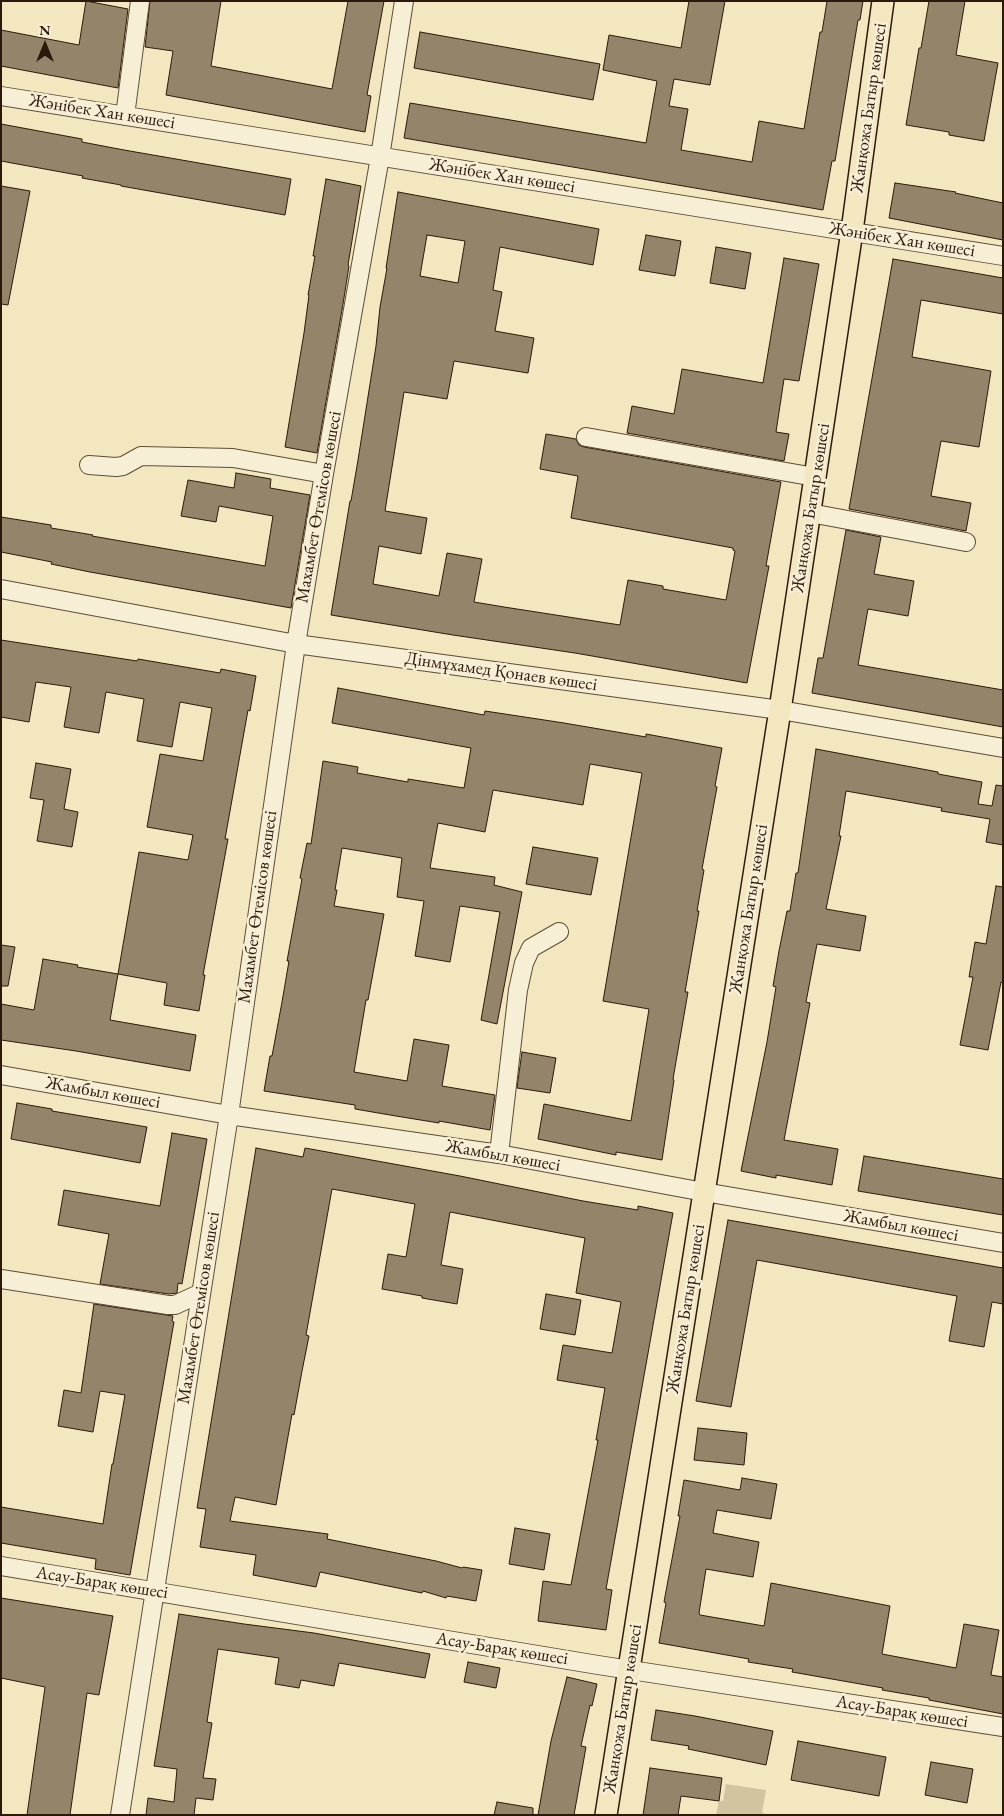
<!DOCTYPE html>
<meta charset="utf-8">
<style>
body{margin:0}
#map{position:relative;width:1004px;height:1816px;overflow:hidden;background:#f3e7bf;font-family:"EB Garamond",serif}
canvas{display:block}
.frame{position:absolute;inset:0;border:2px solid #2d190b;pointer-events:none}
.north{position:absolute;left:20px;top:20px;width:50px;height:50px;-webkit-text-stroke:4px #f7efd5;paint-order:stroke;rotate:0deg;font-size:14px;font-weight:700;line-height:20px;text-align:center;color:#2d190b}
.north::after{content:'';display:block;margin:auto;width:18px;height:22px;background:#2d190b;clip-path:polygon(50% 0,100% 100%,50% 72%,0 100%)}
</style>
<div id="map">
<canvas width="1004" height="1816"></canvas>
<div class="frame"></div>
<div class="north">N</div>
</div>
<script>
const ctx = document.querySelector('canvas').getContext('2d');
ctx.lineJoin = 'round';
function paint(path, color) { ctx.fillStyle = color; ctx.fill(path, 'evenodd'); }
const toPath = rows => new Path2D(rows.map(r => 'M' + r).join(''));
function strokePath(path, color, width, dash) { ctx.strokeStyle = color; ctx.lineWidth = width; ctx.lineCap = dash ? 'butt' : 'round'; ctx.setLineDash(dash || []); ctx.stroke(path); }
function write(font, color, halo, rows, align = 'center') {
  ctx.font = font + ' "EB Garamond",serif'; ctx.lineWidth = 5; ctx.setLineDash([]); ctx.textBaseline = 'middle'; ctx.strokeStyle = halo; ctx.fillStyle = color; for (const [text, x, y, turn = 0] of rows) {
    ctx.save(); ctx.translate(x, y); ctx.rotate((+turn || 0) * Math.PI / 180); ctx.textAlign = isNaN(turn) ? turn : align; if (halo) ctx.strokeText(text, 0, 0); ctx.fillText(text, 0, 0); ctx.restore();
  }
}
const green = toPath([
 [726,1784,766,1790,762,1813,771,1815,716,1815,719,1801,723,1801]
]);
const building = toPath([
 [86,1,128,9,118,88,1,66,1,30,79,45,86,1],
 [150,1,221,1,211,66,332,89,348,1,384,1,367,95,371,96,365,132,166,95,173,51,145,47,150,1],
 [689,1,725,1,710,85,674,79,669,106,688,109,681,150,752,162,759,121,804,129,820,32,822,32,827,1,863,1,860,20,858,20,835,161,832,161,823,210,404,138,410,103,646,143,657,81,603,70,609,35,681,48,689,1],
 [929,1,965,1,956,55,998,63,984,141,949,135,949,132,906,125,919,48,921,48,929,1],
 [420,32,600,64,593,100,414,68,420,32],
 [1,124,82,139,82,142,124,150,291,179,285,215,121,186,121,185,82,178,83,176,1,161,1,124],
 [326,179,361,186,348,265,349,266,343,304,317,453,285,447,304,333,309,295,308,295,315,256,313,256,326,179],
 [895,183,956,192,955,193,1003,203,1003,240,889,218,895,183],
 [1,186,30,191,8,305,1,304,1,186],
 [398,192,599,229,593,265,500,247,493,290,502,292,495,331,534,338,528,373,454,361,447,399,404,392,385,511,427,518,421,554,379,546,373,584,439,596,447,553,482,559,474,602,504,607,620,625,628,580,663,586,663,589,726,600,735,551,733,550,733,548,571,518,578,476,540,469,546,434,576,439,579,445,584,447,781,482,766,566,769,566,747,683,575,653,453,635,331,615,350,501,351,501,358,460,376,346,380,307,387,268,386,268,398,192],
 [427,235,465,241,458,283,420,276,427,235],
 [646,235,681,241,675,276,639,270,646,235],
 [716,247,751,253,745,289,710,283,716,247],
 [784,258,819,264,799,381,784,379,776,432,789,434,784,461,627,433,632,406,674,414,682,369,763,383,784,258],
 [893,259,1003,278,1003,314,921,300,912,357,991,371,979,447,941,441,931,496,971,503,966,531,849,509,893,259],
 [236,473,271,479,270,488,310,495,291,608,90,572,51,564,52,562,1,552,1,517,51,525,51,528,93,535,92,536,265,566,273,516,219,506,216,522,181,516,188,480,234,488,236,473],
 [846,530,881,537,874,574,914,581,908,616,868,609,858,665,1003,690,1003,727,812,693,818,658,823,658,846,530],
 [1,640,137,661,138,659,220,673,221,669,256,676,250,711,248,710,225,839,228,839,203,975,205,975,199,1011,164,1005,167,983,118,974,139,852,188,860,193,835,147,827,160,754,203,761,212,708,180,702,172,747,137,741,144,699,106,692,99,733,64,727,71,687,36,682,29,722,1,717,1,640],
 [338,688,484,715,485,711,564,723,646,737,646,734,722,748,715,786,717,787,702,869,704,870,697,911,699,911,685,992,688,992,673,1079,674,1080,662,1160,616,1152,616,1155,538,1139,544,1104,631,1121,649,1009,603,1001,642,773,590,764,583,805,493,790,485,832,438,823,430,868,495,877,494,885,522,892,497,1024,481,1020,500,912,460,906,450,962,415,956,424,901,397,897,402,858,342,848,335,890,337,890,334,906,384,914,368,1000,366,1000,354,1072,407,1081,414,1039,449,1045,442,1086,495,1095,490,1130,439,1121,439,1123,390,1115,355,1109,355,1105,264,1091,270,1056,272,1056,282,1002,289,961,287,961,302,879,300,878,307,843,311,844,323,761,358,767,357,773,408,782,408,779,464,788,471,748,332,723,338,688],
 [816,749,938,772,938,774,982,782,978,804,992,806,996,785,1003,786,1003,845,986,842,990,819,941,811,942,808,846,791,839,836,841,836,826,909,866,916,860,951,817,944,806,1002,810,1003,784,1140,838,1149,832,1185,776,1175,776,1178,741,1171,767,1042,776,987,773,986,779,951,787,911,790,911,796,873,798,873,816,749],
 [36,763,71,769,64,809,78,812,72,847,37,841,44,800,30,798,36,763],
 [533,847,598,858,591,895,526,884,533,847],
 [996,886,1003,887,1003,983,1001,982,988,1050,960,1045,973,977,969,977,975,942,986,944,996,886],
 [1,945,15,947,8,986,1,986,1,945],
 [43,959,78,965,77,967,118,974,110,1020,196,1035,190,1071,76,1051,1,1040,1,1004,34,1010,43,959],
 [522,1052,556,1058,550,1093,517,1088,522,1052],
 [17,1103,52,1109,52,1111,147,1127,140,1163,11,1139,17,1103],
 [172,1133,207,1139,182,1284,178,1283,177,1293,169,1294,100,1284,109,1234,58,1225,64,1190,160,1206,172,1133],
 [256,1148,303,1157,305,1148,460,1176,583,1201,638,1210,638,1206,673,1213,606,1589,612,1590,606,1630,538,1621,543,1581,571,1585,598,1440,596,1440,605,1388,557,1380,563,1345,612,1353,621,1302,576,1293,585,1238,450,1212,441,1265,463,1269,457,1304,422,1298,422,1296,382,1289,388,1254,406,1257,415,1204,332,1189,306,1335,309,1336,302,1371,294,1415,292,1414,276,1505,235,1497,230,1521,328,1534,327,1539,436,1561,462,1568,463,1567,482,1570,476,1601,447,1596,446,1598,423,1591,422,1593,320,1572,316,1587,253,1575,256,1555,200,1547,206,1509,197,1508,256,1148],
 [864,1156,1003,1179,1003,1215,858,1191,864,1156],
 [728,1220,1003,1268,1003,1304,992,1302,984,1347,949,1341,957,1296,757,1260,731,1407,696,1401,728,1220],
 [546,1294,581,1300,575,1335,540,1329,546,1294],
 [94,1304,173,1316,172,1321,174,1322,130,1575,95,1569,96,1559,1,1543,1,1507,103,1524,112,1464,113,1464,125,1395,100,1391,93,1432,58,1426,64,1390,81,1393,94,1304],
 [698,1428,747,1433,744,1465,694,1460,698,1428],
 [742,1478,777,1484,771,1519,717,1510,713,1533,759,1542,753,1577,706,1569,699,1613,700,1615,764,1626,771,1583,890,1606,882,1654,956,1668,964,1624,999,1630,991,1675,1003,1677,1003,1714,929,1700,929,1698,882,1690,883,1688,792,1672,793,1669,748,1662,749,1659,659,1643,666,1603,664,1602,680,1516,678,1516,684,1480,740,1490,742,1478],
 [515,1528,550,1534,544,1570,509,1564,515,1528],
 [1,1598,113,1616,99,1695,87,1693,70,1815,27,1815,45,1687,1,1678,1,1598],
 [179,1614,244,1624,314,1633,430,1654,425,1678,339,1663,334,1686,301,1680,299,1688,275,1684,279,1658,218,1649,207,1722,212,1723,203,1778,216,1779,213,1800,196,1798,194,1815,146,1815,148,1798,174,1802,177,1769,154,1766,179,1614],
 [468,1662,500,1668,496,1688,464,1682,468,1662],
 [567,1677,597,1684,592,1706,590,1705,581,1746,586,1747,574,1815,538,1815,551,1741,567,1677],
 [656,1710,695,1716,773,1731,766,1765,688,1749,689,1746,651,1740,656,1710],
 [798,1741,886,1757,879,1796,791,1780,798,1741],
 [931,1762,973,1769,967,1803,925,1795,931,1762],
 [650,1768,722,1778,719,1801,681,1796,678,1815,643,1815,650,1768],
 [497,1802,533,1808,533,1815,494,1815,497,1802]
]);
const minor = toPath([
 [1,96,1003,256],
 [125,116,140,1],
 [586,437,815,477],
 [89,465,116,467,123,466,141,456,233,458,324,474],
 [810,513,966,542],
 [1,589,296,644,780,710,1003,748],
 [1,1075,229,1115,499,1154,704,1192,1003,1243],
 [499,1154,518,990,524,963,531,948,559,932],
 [1,1279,168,1305,175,1305,201,1293],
 [1,1566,598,1665,1003,1727],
 [120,1815,229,1115,296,644,324,474,380,157,404,1]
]);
const major = toPath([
 [606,1815,780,710,852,231,883,1]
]);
const streetNames = [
 ["Жанқожа Батыр көшесі",869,108,-82],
 ["Жәнібек Хан көшесі",102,112,9],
 ["Жәнібек Хан көшесі",502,176,9],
 ["Жәнібек Хан көшесі",902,240,9],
 ["Махамбет Өтемісов көшесі",319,507,-80],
 ["Жанқожа Батыр көшесі",811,508,-81],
 ["Дінмұхамед Қонаев көшесі",501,672,8],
 ["Махамбет Өтемісов көшесі",258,907,-82],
 ["Жанқожа Батыр көшесі",749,909,-81],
 ["Жамбыл көшесі",103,1093,10],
 ["Жамбыл көшесі",503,1156,10],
 ["Жамбыл көшесі",901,1226,10],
 ["Махамбет Өтемісов көшесі",199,1308,-81],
 ["Жанқожа Батыр көшесі",686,1309,-81],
 ["Асау-Барақ көшесі",102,1583,9],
 ["Асау-Барақ көшесі",502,1649,9],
 ["Жанқожа Батыр көшесі",623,1709,-81],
 ["Асау-Барақ көшесі",902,1712,9]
];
paint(green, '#d1c4a0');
paint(building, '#948469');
strokePath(building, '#2d190b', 1);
strokePath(minor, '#5e4c38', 20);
strokePath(major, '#2d190b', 24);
strokePath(minor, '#f7efd5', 18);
strokePath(major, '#f3e7bf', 21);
write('18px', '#2d190b', '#f7efd5', streetNames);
</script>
